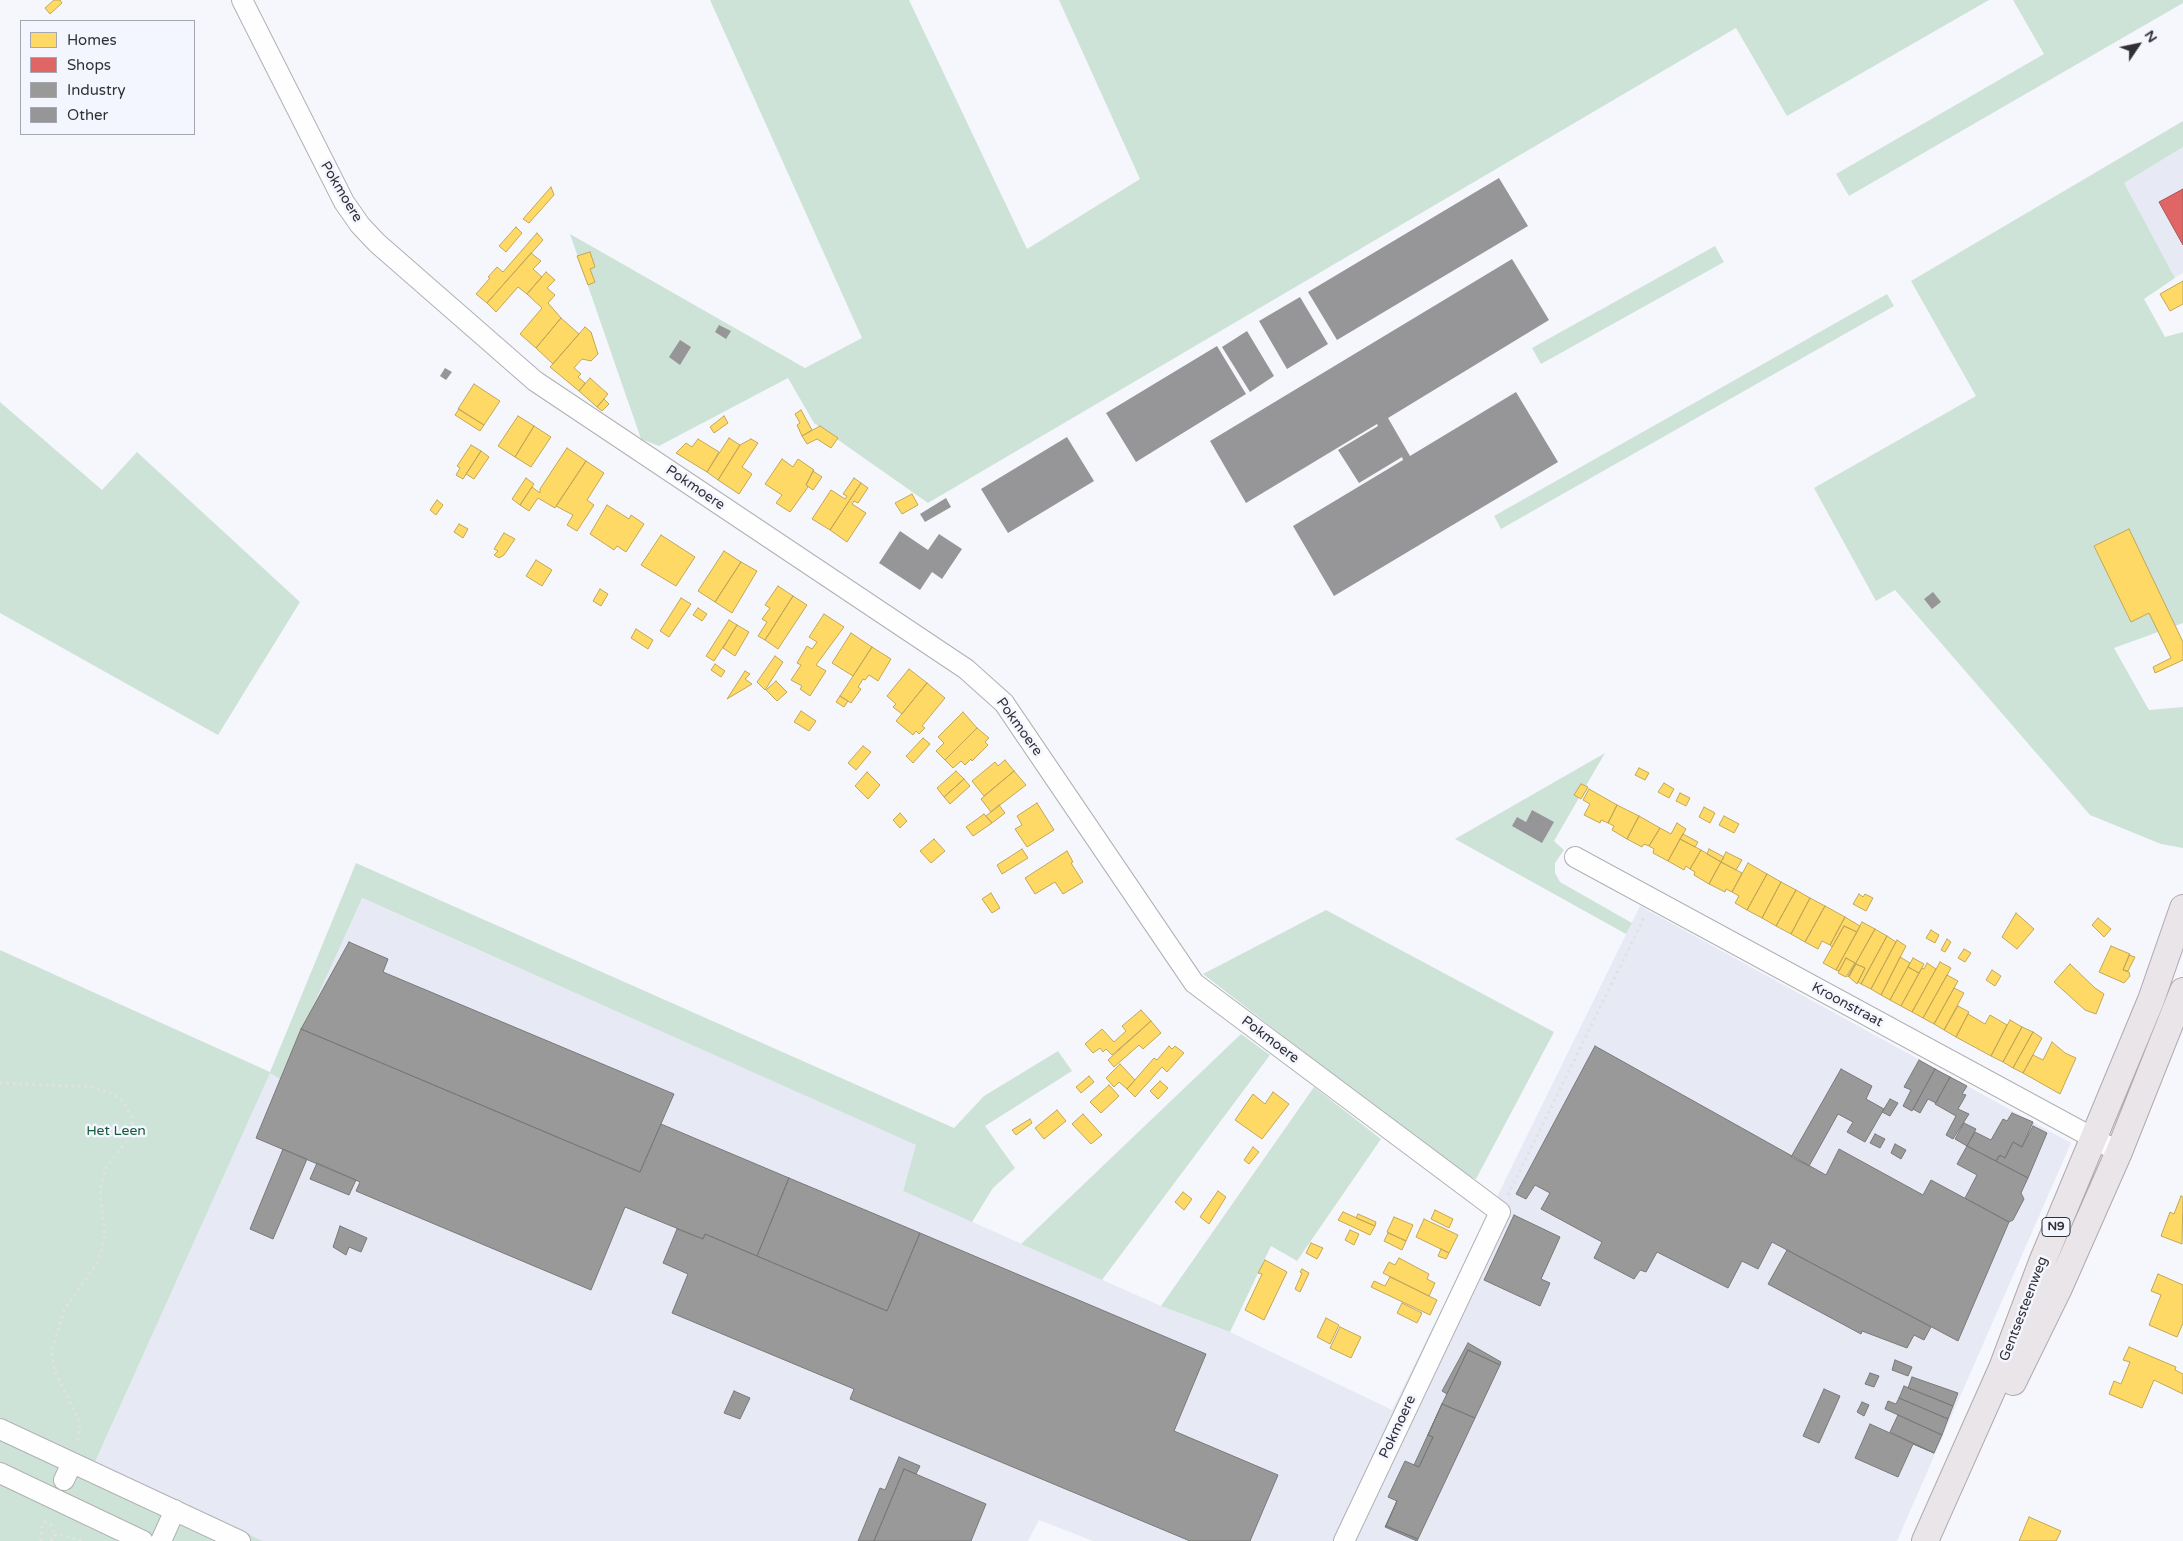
<!DOCTYPE html>
<style>
body{margin:0}
#map{position:relative;width:2183px;height:1541px;overflow:hidden;background:#f6f7fc;font-family:"Varela Round",sans-serif}
canvas{display:block}
.legend{position:absolute;left:20px;top:20px;width:175px;height:115px;box-sizing:border-box;background:#f3f5ff;border:1px solid #a5a7ae;margin:0;padding:6px 9px;list-style:none;font-size:15px;color:#313135}
.legend li{display:flex;align-items:center;gap:10px;height:25px}
.legend b{width:25px;border:1px solid #a5a7ae}
.north{position:absolute;left:2113px;top:20px;width:50px;height:50px;-webkit-text-stroke:4px #f3f5ff;paint-order:stroke;rotate:56deg;font-size:14px;font-weight:700;line-height:20px;text-align:center;color:#313135}
.north::after{content:'';display:block;margin:auto;width:18px;height:22px;background:#313135;clip-path:polygon(50% 0,100% 100%,50% 72%,0 100%)}
</style>
<div id="map">
<canvas width="2183" height="1541"></canvas>
<ul class="legend">
<li><b style="height:14px;background:#ffd966"></b>Homes</li>
<li><b style="height:14px;background:#e06666"></b>Shops</li>
<li><b style="height:14px;background:#999"></b>Industry</li>
<li><b style="height:14px;background:#969598"></b>Other</li>
</ul>
<div class="north">N</div>
</div>
<script>
const ctx = document.querySelector('canvas').getContext('2d');
ctx.lineJoin = 'round';
function paint(path, color) { ctx.fillStyle = color; ctx.fill(path, 'evenodd'); }
const toPath = rows => new Path2D(rows.map(r => 'M' + r).join(''));
function strokePath(path, color, width, dash) { ctx.strokeStyle = color; ctx.lineWidth = width; ctx.lineCap = dash ? 'butt' : 'round'; ctx.setLineDash(dash || []); ctx.stroke(path); }
function write(font, color, halo, rows, align = 'center') {
  ctx.font = font + ' "Varela Round",sans-serif'; ctx.lineWidth = 5; ctx.setLineDash([]); ctx.textBaseline = 'middle'; ctx.strokeStyle = halo; ctx.fillStyle = color; for (const [text, x, y, turn = 0] of rows) {
    ctx.save(); ctx.translate(x, y); ctx.rotate((+turn || 0) * Math.PI / 180); ctx.textAlign = isNaN(turn) ? turn : align; if (halo) ctx.strokeText(text, 0, 0); ctx.fillText(text, 0, 0); ctx.restore();
  }
}
const built = toPath([
 [2183,147,2183,273,2175,278,2123,183],
 [361,898,917,1145,903,1191,1161,1306,1230,1332,1392,1410,1640,906,2071,1143,1897,1541,1093,1541,1039,1520,1028,1541,263,1541,95,1462,270,1072,280,1078]
]);
const green = toPath([
 [710,0,909,0,1027,249,1140,179,1059,0,1989,0,1787,116,1736,28,928,503,814,423,788,378,659,446,641,439,570,234,805,368,862,338],
 [2013,0,2183,0,2183,3,1849,196,1836,174,2044,54],
 [2183,121,2183,147,2124,183,2175,278,2144,299,2165,337,2183,332,2183,623,2114,648,2149,710,2183,707,2183,848,2161,844,2090,815,1895,590,1876,601,1814,488,1976,396,1911,281],
 [1715,246,1724,262,1541,364,1532,348],
 [1887,294,1894,306,1501,529,1494,516],
 [0,402,102,490,137,452,300,602,218,735,0,613],
 [1605,753,1554,841,1564,850,1555,863,1555,873,1560,882,1632,923,1626,934,1455,839],
 [356,863,954,1128,984,1096,1058,1051,1072,1071,985,1126,1015,1168,993,1188,972,1222,903,1191,916,1145,362,898,280,1079,270,1073,95,1462,263,1541,0,1541,0,950,270,1072],
 [1326,910,1554,1032,1476,1179,1459,1172,1203,974],
 [1241,1034,1270,1055,1102,1280,1021,1244],
 [1314,1087,1381,1139,1297,1261,1271,1246,1230,1332,1161,1306]
]);
const homes = toPath([
 [54,0,60,0,62,3,50,14,45,8,54,0],
 [551,187,554,195,529,223,523,219,551,187],
 [516,227,522,233,506,252,499,246,516,227],
 [537,233,543,240,487,303,476,294,490,278,488,277,497,267,503,272,537,233],
 [590,252,595,267,590,269,595,282,588,285,577,256,590,252],
 [531,253,541,261,533,269,542,277,527,294,518,287,496,312,487,303,531,253],
 [546,272,555,280,547,288,555,295,548,303,561,318,536,348,520,334,542,308,527,294,546,272],
 [2183,281,2183,304,2170,311,2160,294,2183,281],
 [561,318,579,334,553,364,536,348,561,318],
 [585,327,591,332,598,354,591,361,582,359,574,368,581,374,578,377,585,383,579,391,550,367,585,327],
 [590,378,608,394,597,407,579,391,590,378],
 [474,384,500,401,484,425,458,409,474,384],
 [604,399,609,404,602,411,597,407,604,399],
 [459,409,484,425,480,431,455,415,459,409],
 [801,410,812,430,802,436,797,425,800,423,795,414,801,410],
 [518,416,534,426,515,457,498,446,518,416],
 [724,416,728,423,714,433,710,427,724,416],
 [534,426,551,437,531,467,515,457,534,426],
 [820,426,838,438,831,448,817,439,807,444,802,436,820,426],
 [729,438,740,445,718,480,707,472,729,438],
 [698,439,719,452,707,472,676,453,686,443,692,447,698,439],
 [751,439,758,443,742,467,752,474,739,494,718,480,740,445,751,439],
 [471,445,481,451,463,479,456,475,460,468,457,466,471,445],
 [567,448,586,461,555,508,538,498,529,511,520,505,532,487,540,493,540,489,567,448],
 [481,451,489,457,474,479,466,474,481,451],
 [782,459,793,467,798,459,814,470,806,485,808,487,790,512,776,503,782,495,765,484,782,459],
 [586,461,604,473,587,500,594,505,577,531,567,525,573,515,556,506,586,461],
 [813,471,822,477,813,490,806,485,813,471],
 [526,478,534,484,520,505,512,499,526,478],
 [854,478,861,483,830,530,812,519,831,490,845,499,847,496,843,494,854,478],
 [861,483,868,488,858,503,854,501,852,504,866,513,847,542,830,530,861,483],
 [912,494,918,505,902,514,895,503,912,494],
 [437,500,443,505,436,515,430,510,437,500],
 [607,505,629,519,631,515,644,524,626,552,617,546,614,550,590,534,607,505],
 [459,524,468,529,463,538,454,532,459,524],
 [2129,529,2183,642,2183,660,2155,673,2153,667,2171,658,2149,613,2131,622,2094,546,2129,529],
 [504,533,515,539,504,555,499,558,494,555,498,551,494,549,504,533],
 [661,535,695,557,676,586,641,565,661,535],
 [724,551,741,562,715,602,698,591,724,551],
 [536,560,552,570,542,586,526,576,536,560],
 [741,562,757,571,732,613,715,602,741,562],
 [778,586,793,596,765,640,758,636,767,622,762,619,770,608,765,605,778,586],
 [600,589,608,594,601,606,593,601,600,589],
 [793,596,807,605,778,649,765,640,793,596],
 [681,598,691,604,669,637,660,631,681,598],
 [698,608,707,614,702,621,693,615,698,608],
 [824,614,844,627,816,665,826,671,810,696,800,689,802,686,791,680,801,665,797,663,807,646,812,649,817,642,809,637,824,614],
 [729,620,737,625,714,661,706,656,729,620],
 [737,625,749,632,735,656,723,648,737,625],
 [636,629,653,640,648,649,631,638,636,629],
 [851,633,872,647,853,676,832,663,851,633],
 [872,647,891,659,878,681,869,675,865,680,863,679,858,687,861,689,851,703,840,696,872,647],
 [775,656,783,662,765,690,757,682,775,656],
 [715,664,725,671,721,677,711,670,715,664],
 [909,669,927,683,902,714,893,707,896,704,887,696,909,669],
 [745,671,750,674,745,679,752,684,727,699,745,671],
 [776,681,787,692,777,701,766,690,776,681],
 [927,683,945,698,922,726,925,728,919,734,916,731,913,735,896,721,927,683],
 [840,696,848,701,844,707,836,702,840,696],
 [801,711,816,721,809,731,794,722,801,711],
 [963,712,977,728,945,760,936,751,944,743,938,737,963,712],
 [977,728,989,738,985,742,988,745,972,761,971,759,965,765,961,761,953,768,945,760,977,728],
 [923,738,930,744,913,763,906,756,923,738],
 [863,746,871,752,856,770,848,763,863,746],
 [1005,760,1014,771,984,796,972,781,995,762,998,766,1005,760],
 [1639,768,1649,773,1645,780,1635,775,1639,768],
 [956,771,964,779,944,797,937,788,956,771],
 [1014,771,1026,785,991,812,981,799,1014,771],
 [867,772,880,785,868,799,855,786,867,772],
 [964,779,970,786,950,804,944,797,964,779],
 [1664,783,1674,789,1669,798,1658,792,1664,783],
 [1581,784,1588,787,1581,799,1574,795,1581,784],
 [1589,789,1617,805,1608,823,1601,820,1600,823,1584,815,1590,804,1583,800,1589,789],
 [1680,793,1690,798,1686,806,1676,801,1680,793],
 [1037,803,1054,830,1027,847,1015,829,1022,825,1017,816,1037,803],
 [999,805,1005,813,992,823,986,816,999,805],
 [1617,805,1639,816,1627,839,1612,830,1614,826,1608,823,1617,805],
 [1704,807,1715,813,1710,823,1699,817,1704,807],
 [900,813,907,821,900,828,893,820,900,813],
 [984,814,992,823,973,836,966,827,984,814],
 [1639,816,1660,828,1649,846,1644,844,1642,847,1627,839,1639,816],
 [1724,816,1739,824,1734,833,1719,825,1724,816],
 [1677,823,1686,829,1668,861,1653,853,1654,849,1649,846,1660,828,1671,834,1677,823],
 [1683,834,1698,842,1695,847,1680,839,1683,834],
 [934,839,945,851,931,863,920,851,934,839],
 [1680,839,1701,850,1690,869,1686,866,1684,870,1668,861,1680,839],
 [1022,849,1028,858,1002,874,997,865,1022,849],
 [1709,849,1724,857,1721,862,1707,854,1709,849],
 [1701,850,1721,862,1709,884,1694,875,1695,872,1690,869,1701,850],
 [1067,851,1073,862,1071,863,1083,882,1063,894,1055,882,1035,894,1025,878,1067,851],
 [1726,852,1742,860,1736,870,1721,862,1726,852],
 [1721,862,1742,873,1732,892,1726,889,1725,892,1709,884,1721,862],
 [1748,863,1767,874,1747,910,1735,903,1739,896,1732,892,1748,863],
 [1767,874,1781,882,1762,918,1747,910,1767,874],
 [1781,882,1796,890,1776,926,1762,918,1781,882],
 [1796,890,1810,898,1791,934,1776,926,1796,890],
 [991,893,1000,908,992,913,982,899,991,893],
 [1859,894,1863,897,1865,894,1873,898,1866,911,1853,904,1859,894],
 [1810,898,1825,906,1805,942,1791,934,1810,898],
 [1825,906,1845,917,1830,945,1822,941,1818,949,1805,942,1825,906],
 [2016,913,2034,929,2017,949,2002,937,2016,913],
 [1845,917,1860,926,1857,932,1844,926,1832,947,1830,945,1845,917],
 [2098,918,2111,929,2104,937,2092,925,2098,918],
 [1862,922,1875,929,1848,977,1855,963,1846,958,1839,971,1836,970,1862,922],
 [1844,926,1857,932,1836,970,1823,963,1844,926],
 [1875,929,1887,936,1861,984,1858,982,1865,968,1856,964,1848,977,1875,929],
 [1931,930,1939,935,1935,943,1926,938,1931,930],
 [1887,936,1896,942,1871,989,1861,984,1887,936],
 [1947,939,1951,942,1945,952,1941,950,1947,939],
 [1897,940,1906,946,1881,995,1871,989,1897,940],
 [2111,946,2130,954,2123,970,2129,972,2130,976,2124,983,2099,972,2111,946],
 [1964,949,1971,953,1965,962,1958,958,1964,949],
 [2129,955,2135,957,2128,971,2123,970,2129,955],
 [1900,957,1910,963,1890,1000,1881,995,1900,957],
 [1846,958,1855,963,1846,977,1838,973,1846,958],
 [1913,958,1924,964,1919,973,1908,967,1913,958],
 [1940,962,1951,968,1923,1018,1912,1012,1940,962],
 [1927,963,1936,969,1912,1012,1901,1006,1922,968,1924,969,1927,963],
 [1856,964,1865,968,1857,984,1849,977,1856,964],
 [2070,964,2095,988,2104,994,2096,1014,2085,1010,2054,982,2070,964],
 [1908,967,1919,973,1901,1006,1890,1000,1908,967],
 [1992,970,2001,976,1995,986,1986,980,1992,970],
 [1947,975,1958,981,1934,1024,1923,1018,1947,975],
 [1954,988,1964,993,1944,1030,1934,1024,1954,988],
 [1958,1006,1969,1012,1956,1037,1944,1030,1958,1006],
 [1141,1010,1151,1021,1112,1055,1106,1049,1103,1052,1100,1048,1093,1053,1085,1044,1102,1029,1114,1042,1126,1031,1122,1026,1141,1010],
 [1968,1014,1985,1024,1990,1015,2007,1025,1991,1056,1956,1037,1968,1014],
 [2010,1020,2022,1027,2003,1062,1991,1056,2010,1020],
 [1151,1021,1161,1033,1143,1049,1139,1045,1114,1067,1108,1060,1151,1021],
 [2022,1027,2033,1032,2013,1068,2003,1062,2022,1027],
 [2033,1032,2042,1038,2023,1073,2013,1068,2033,1032],
 [2052,1042,2065,1053,2076,1058,2060,1094,2023,1073,2033,1055,2043,1060,2052,1042],
 [1169,1046,1172,1049,1175,1046,1184,1053,1167,1072,1162,1067,1135,1097,1127,1089,1154,1058,1157,1060,1169,1046],
 [1120,1064,1135,1080,1127,1089,1119,1082,1114,1087,1106,1078,1120,1064],
 [1089,1076,1094,1082,1081,1093,1076,1087,1089,1076],
 [1160,1081,1168,1088,1158,1099,1150,1091,1160,1081],
 [1109,1085,1119,1096,1101,1113,1090,1102,1109,1085],
 [1273,1092,1289,1104,1262,1139,1235,1120,1253,1094,1265,1104,1273,1092],
 [1057,1110,1066,1121,1044,1139,1035,1128,1057,1110],
 [1083,1114,1102,1135,1091,1144,1072,1124,1083,1114],
 [1030,1119,1032,1123,1016,1135,1012,1130,1030,1119],
 [1253,1147,1259,1152,1249,1164,1244,1160,1253,1147],
 [1218,1191,1226,1197,1209,1224,1200,1217,1218,1191],
 [1183,1192,1192,1199,1184,1210,1175,1202,1183,1192],
 [2181,1196,2183,1197,2182,1244,2161,1236,2170,1212,2174,1214,2181,1196],
 [1435,1210,1453,1219,1449,1228,1431,1219,1435,1210],
 [1343,1212,1375,1226,1370,1235,1338,1220,1343,1212],
 [1358,1214,1376,1222,1375,1226,1356,1218,1358,1214],
 [1394,1217,1413,1225,1406,1241,1387,1232,1394,1217],
 [1424,1219,1458,1235,1449,1253,1416,1237,1424,1219],
 [1350,1230,1359,1234,1354,1245,1345,1240,1350,1230],
 [1388,1233,1406,1241,1402,1250,1384,1241,1388,1233],
 [1311,1243,1323,1248,1317,1259,1306,1253,1311,1243],
 [1441,1249,1449,1253,1446,1259,1438,1256,1441,1249],
 [1399,1258,1429,1274,1427,1279,1435,1283,1429,1296,1383,1273,1389,1262,1395,1265,1399,1258],
 [1265,1260,1287,1272,1264,1320,1245,1310,1262,1274,1258,1273,1265,1260],
 [1302,1269,1309,1273,1300,1292,1295,1289,1302,1273,1300,1272,1302,1269],
 [2158,1274,2183,1285,2183,1323,2177,1337,2149,1325,2161,1295,2151,1291,2158,1274],
 [1390,1277,1437,1300,1430,1315,1371,1287,1374,1281,1385,1286,1390,1277],
 [1402,1303,1422,1313,1417,1323,1397,1313,1402,1303],
 [1326,1318,1339,1325,1330,1344,1317,1337,1326,1318],
 [1340,1327,1361,1337,1351,1358,1330,1348,1340,1327],
 [2129,1347,2176,1367,2175,1370,2183,1374,2183,1394,2154,1380,2142,1408,2109,1394,2114,1381,2121,1384,2130,1362,2123,1360,2129,1347],
 [2029,1517,2061,1531,2056,1541,2019,1541,2029,1517]
]);
const shops = toPath([
 [2183,189,2183,245,2159,202,2183,189]
]);
const industry = toPath([
 [349,942,388,959,383,972,674,1094,640,1172,301,1029,349,942],
 [301,1029,640,1172,661,1124,789,1178,757,1256,705,1234,703,1239,625,1207,591,1290,356,1191,360,1182,256,1138,301,1029],
 [1595,1046,1826,1175,1839,1149,1923,1195,1931,1180,2009,1222,1958,1341,1772,1242,1758,1269,1742,1261,1728,1288,1657,1252,1646,1272,1640,1270,1634,1279,1594,1258,1602,1242,1541,1209,1550,1193,1535,1185,1526,1199,1516,1194,1595,1046],
 [1919,1060,1935,1069,1912,1111,1903,1106,1911,1090,1904,1087,1919,1060],
 [1841,1069,1872,1086,1866,1099,1884,1109,1865,1142,1847,1132,1853,1122,1838,1114,1809,1166,1791,1157,1841,1069],
 [1935,1069,1950,1077,1936,1103,1928,1099,1920,1113,1913,1109,1935,1069],
 [1950,1077,1967,1086,1962,1094,1966,1095,1958,1109,1969,1114,1953,1139,1946,1135,1956,1116,1935,1104,1950,1077],
 [1890,1099,1898,1103,1890,1116,1882,1112,1890,1099],
 [2012,1113,2033,1122,2022,1147,2013,1142,2005,1158,2000,1155,1996,1161,1967,1146,1975,1132,1991,1140,2003,1119,2007,1121,2012,1113],
 [1964,1123,1976,1129,1967,1146,1955,1139,1964,1123],
 [2033,1126,2047,1133,2028,1178,1996,1161,2000,1155,2005,1158,2013,1142,2022,1147,2033,1126],
 [1875,1134,1885,1139,1880,1148,1870,1143,1875,1134],
 [1895,1144,1906,1150,1901,1159,1891,1153,1895,1144],
 [1967,1146,2028,1178,2021,1193,2024,1199,2013,1220,2009,1222,1965,1198,1977,1175,1957,1164,1967,1146],
 [283,1149,307,1159,273,1239,250,1229,283,1149],
 [317,1163,356,1180,349,1195,310,1179,317,1163],
 [789,1178,920,1233,887,1311,757,1256,789,1178],
 [1514,1215,1560,1237,1541,1279,1550,1283,1540,1306,1484,1280,1514,1215],
 [340,1226,367,1238,361,1252,349,1247,346,1255,333,1247,340,1226],
 [677,1229,703,1239,705,1234,887,1311,920,1233,1206,1354,1174,1431,1278,1475,1250,1541,1190,1541,850,1399,854,1389,672,1313,688,1274,663,1263,677,1229],
 [1787,1250,1931,1327,1924,1340,1914,1335,1907,1348,1862,1331,1861,1334,1768,1284,1787,1250],
 [1468,1343,1501,1362,1500,1365,1468,1350,1447,1394,1442,1391,1468,1343],
 [1468,1350,1500,1365,1475,1418,1442,1404,1468,1350],
 [1895,1360,1912,1367,1908,1376,1892,1370,1895,1360],
 [1870,1373,1879,1376,1874,1387,1865,1384,1870,1373],
 [1912,1377,1958,1393,1953,1406,1908,1388,1912,1377],
 [1904,1386,1953,1406,1948,1419,1899,1398,1904,1386],
 [1824,1389,1840,1396,1819,1443,1803,1436,1824,1389],
 [734,1391,750,1398,740,1419,724,1413,734,1391],
 [1899,1398,1948,1419,1942,1435,1885,1409,1888,1401,1896,1404,1899,1398],
 [1862,1402,1869,1405,1864,1416,1857,1412,1862,1402],
 [1442,1404,1475,1418,1418,1539,1386,1526,1397,1501,1388,1497,1405,1461,1419,1467,1433,1437,1428,1435,1442,1404],
 [1442,1404,1428,1435,1433,1437,1419,1467,1414,1465,1442,1404],
 [1898,1415,1942,1435,1934,1453,1890,1432,1898,1415],
 [1870,1424,1934,1453,1913,1444,1898,1477,1855,1458,1870,1424],
 [899,1457,920,1466,916,1474,904,1469,874,1541,858,1541,880,1488,885,1490,899,1457],
 [904,1469,986,1504,971,1541,874,1541,904,1469],
 [1397,1501,1386,1526,1418,1539,1417,1541,1385,1527,1397,1501]
]);
const building = toPath([
 [1499,178,1528,226,1337,340,1308,292],
 [1512,259,1549,320,1388,418,1410,456,1516,392,1558,462,1334,596,1293,526,1403,460,1402,457,1359,483,1338,450,1378,426,1377,424,1246,503,1210,441],
 [1300,297,1328,344,1287,369,1259,321],
 [719,325,731,331,726,339,715,332],
 [1247,331,1274,376,1250,392,1222,347],
 [680,340,691,347,680,365,669,357],
 [1217,346,1246,394,1136,462,1106,413],
 [445,368,452,372,446,380,440,376],
 [1067,437,1094,481,1008,533,981,489],
 [946,498,951,507,925,522,920,514],
 [900,531,928,550,939,534,962,549,942,579,932,572,920,590,879,563],
 [1933,592,1941,602,1932,609,1924,599],
 [1532,810,1554,822,1542,843,1512,826,1517,817,1526,822]
]);
const path = toPath([
 [0,1083,94,1087,115,1095,123,1101,131,1116,132,1124,126,1142,106,1168,101,1185,100,1194,105,1233,102,1249,97,1263,64,1310,52,1350,54,1369,80,1423,77,1445],
 [1508,1195,1645,916],
 [41,1541,42,1525,45,1522,51,1525,55,1535],
 [51,1541,53,1536,58,1534,83,1541]
]);
const minor = toPath([
 [242,0,344,202,360,225,377,243,535,381,966,669,1004,703,1194,983,1500,1212,1344,1541],
 [1575,857,2119,1152],
 [0,1429,240,1541],
 [0,1473,143,1541],
 [64,1480,72,1463],
 [161,1541,175,1510]
]);
const major = toPath([
 [2013,1382,2059,1288,2119,1152,2183,991],
 [1925,1541,2002,1368,2042,1262,2151,1000,2183,908]
]);
const shields = [
 [2056,1227,28]
];
const shieldNames = [
 ["N9",2056,1227]
];
const streetNames = [
 ["Pokmoere",341,192,59],
 ["Pokmoere",695,488,34],
 ["Pokmoere",1019,727,54],
 ["Kroonstraat",1847,1005,28],
 ["Pokmoere",1270,1040,37],
 ["Gentsesteenweg",2024,1309,-69],
 ["Pokmoere",1398,1427,-65]
];
const parkNames = [
 ["Het Leen",116,1131]
];
paint(built, '#e7eaf5');
paint(green, '#cee3d7');
paint(homes, '#ffd966');
strokePath(homes, '#c1a757', 1);
paint(shops, '#e06666');
strokePath(shops, '#ac5657', 1);
paint(industry, '#999');
strokePath(industry, '#7a7a7b', 1);
paint(building, '#969598');
strokePath(minor, '#b0b1b4', 22);
strokePath(major, '#b2a8ae', 28);
strokePath(path, '#e0e1e2', 3, [2.5, 4]);
strokePath(minor, '#fefeff', 20);
strokePath(major, '#eae5e8', 26);
for (const [x, y, w] of shields) { const box = new Path2D(); box.roundRect(x - w / 2, y - 9.5, w, 19, 4); ctx.fillStyle = '#f3f5ff'; ctx.fill(box); strokePath(box, '#313135', 1); }
write('bold 12px', '#313135', null, shieldNames);
write('14px', '#313135', '#f3f5ff', streetNames);
write('14px', '#165c38', '#f3f5ff', parkNames);
</script>
